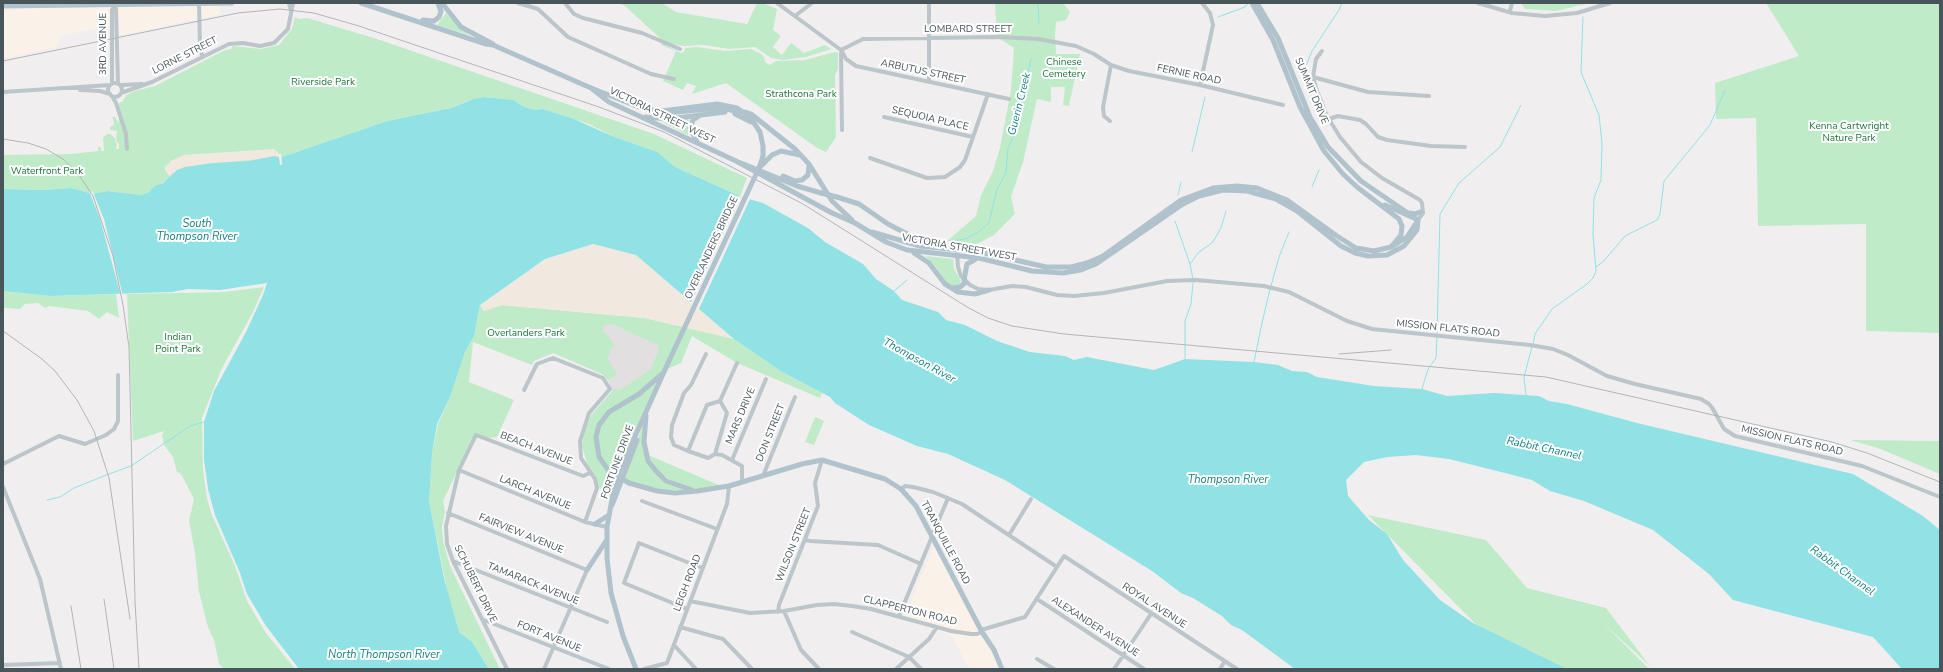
<!DOCTYPE html>
<style>
body{margin:0}
#map{position:relative;width:1943px;height:672px;overflow:hidden;background:#f1eeef;font-family:"Nunito Sans",sans-serif}
canvas{display:block}
.frame{position:absolute;inset:0;border:4px solid #48555a;pointer-events:none}
</style>
<div id="map">
<canvas width="1943" height="672"></canvas>
<div class="frame"></div>
</div>
<script>
const ctx = document.querySelector('canvas').getContext('2d');
ctx.lineJoin = 'round';
function paint(path, color) { ctx.fillStyle = color; ctx.fill(path, 'evenodd'); }
const toPath = rows => new Path2D(rows.map(r => 'M' + r).join(''));
function strokePath(path, color, width, dash) { ctx.strokeStyle = color; ctx.lineWidth = width; ctx.lineCap = dash ? 'butt' : 'round'; ctx.setLineDash(dash || []); ctx.stroke(path); }
function write(font, color, halo, rows, align = 'center') {
  ctx.font = font + ' "Nunito Sans",sans-serif'; ctx.lineWidth = 4; ctx.setLineDash([]); ctx.textBaseline = 'middle'; ctx.strokeStyle = halo; ctx.fillStyle = color; for (const [text, x, y, turn = 0] of rows) {
    ctx.save(); ctx.translate(x, y); ctx.rotate((+turn || 0) * Math.PI / 180); ctx.textAlign = isNaN(turn) ? turn : align; if (halo) ctx.strokeText(text, 0, 0); ctx.fillText(text, 0, 0); ctx.restore();
  }
}
const commercial = toPath([
 [3,3,220,3,220,14,119,36,117,27,109,26,59,36,59,46,3,59],
 [934,546,982,632,1002,669,969,669,952,636,904,619]
]);
const education = toPath([
 [569,316,608,323,662,344,653,373,614,395,608,380,602,374,555,353]
]);
const green = toPath([
 [618,3,662,3,676,12,747,24,757,3,762,3,777,9,773,30,781,36,773,47,782,55,791,43,804,53,825,45,831,49,806,57,783,60,771,58,755,47,729,49,703,45,684,46,672,44,663,41,625,6],
 [995,3,1063,3,1070,12,1066,20,1056,22,1055,35,1056,54,1080,54,1069,106,1063,105,1065,87,1051,87,1051,102,1037,99,1023,162,1011,197,1015,214,994,235,973,246,947,241,976,216,981,195,993,171,1000,148,1011,90,1014,48,997,37],
 [1521,3,1589,3,1556,11,1525,9],
 [1766,3,1940,3,1940,333,1866,331,1866,224,1758,226,1756,118,1716,119,1715,83,1799,56],
 [446,13,459,27,469,35,437,25],
 [295,17,299,19,307,18,377,39,654,134,747,178,740,196,675,167,656,152,612,136,589,124,543,109,534,110,522,106,514,100,484,97,468,101,451,108,387,121,282,157,282,166,281,154,279,154,279,157,274,156,170,177,149,192,141,195,107,191,93,194,71,188,44,190,3,189,3,155,71,154,98,151,98,147,101,147,101,151,104,151,103,138,107,134,110,134,115,138,115,141,117,144,116,149,119,149,119,144,116,141,117,131,110,130,110,127,114,125,113,119,111,117,115,117,119,123,119,103,123,101,126,95,135,91,155,86,223,51,231,49,233,46,261,49,279,45,292,29],
 [662,43,681,53,684,52,685,48,697,47,725,51,751,49,761,54,764,57,765,62,770,65,776,61,805,60,835,52,838,53,838,69,835,75,836,137,826,152,817,148,726,83,692,94,696,86,687,83,683,90,663,81,676,51,661,45],
 [689,118,688,135,662,122,662,121],
 [925,256,953,259,954,269,961,281,959,286,952,286,946,282,936,267],
 [264,287,253,312,222,368,202,418,203,469,207,498,211,513,235,566,247,601,266,633,295,669,224,669,219,664,214,640,208,627,199,592,195,553,189,521,194,499,181,474,177,472,173,457,164,445,162,435,164,431,133,441,127,294,224,292],
 [3,291,50,296,116,294,119,318,107,312,99,319,88,311,49,306,45,308,38,303,25,304,20,309,6,308,3,307],
 [480,305,484,311,502,305,645,318,734,339,782,372,822,393,820,398,737,363,692,336,681,363,663,371,638,392,608,411,598,424,598,458,615,477,611,492,600,489,587,463,582,446,584,432,591,415,614,389,619,391,651,369,659,349,658,345,614,325,607,324,603,327,603,332,606,333,615,346,609,351,610,355,607,358,617,374,608,380,602,374,553,353,534,361,532,365,473,342,469,382,514,400,497,437,488,438,475,434,443,501,445,511,442,527,443,541,450,566,500,669,489,669,472,642,459,632,449,599,429,501,432,454,438,424,450,397,465,352,474,336],
 [658,380,616,473,604,462,599,451,598,436,600,426,610,413],
 [815,417,824,421,814,445,805,442],
 [643,424,647,461,665,482,685,490,660,490,638,484,624,478],
 [1850,440,1940,441,1940,474,1878,448],
 [648,455,721,486,696,490,670,480,660,473,653,465],
 [1368,515,1486,540,1527,588,1606,608,1650,666,1603,623,1649,669,1520,669]
]);
const sand = toPath([
 [274,149,279,154,279,157,192,166,185,167,172,174,170,177,165,170,165,167,171,161,184,155],
 [593,244,636,255,734,339,645,318,502,305,484,311,480,305,545,259]
]);
const water = toPath([
 [484,97,514,100,522,106,534,110,543,109,574,119,612,136,657,152,675,167,742,197,763,203,808,228,825,242,863,264,876,279,894,291,902,300,938,312,946,320,965,325,997,341,1030,352,1065,356,1074,360,1087,357,1154,370,1185,359,1254,362,1278,365,1292,371,1307,372,1317,377,1374,386,1422,389,1447,396,1494,393,1539,396,1549,401,1567,404,1637,423,1853,474,1923,516,1940,530,1940,669,1902,669,1873,637,1733,600,1709,574,1653,530,1584,501,1550,491,1532,480,1509,474,1449,459,1416,455,1387,457,1364,462,1346,480,1348,496,1369,520,1387,534,1403,560,1440,600,1473,623,1567,669,1295,669,1242,630,1231,625,1222,616,1193,598,1181,593,1152,571,1005,480,948,454,917,446,869,425,835,403,830,397,782,372,734,339,636,255,593,244,545,259,480,305,474,336,465,352,450,397,437,424,432,454,429,501,444,578,459,632,472,642,489,669,299,669,266,626,247,594,240,573,215,515,208,489,204,459,204,422,214,391,246,332,263,295,267,283,220,290,188,289,172,292,50,296,3,291,3,189,44,190,71,188,93,194,107,191,141,195,149,192,155,186,163,183,177,170,185,167,213,163,249,161,274,156,279,157,280,165,282,165,282,157,387,121,451,108,474,99]
]);
const pier = toPath([
 [89,191,93,192,104,219,123,296,121,296,100,219],
 [741,194,751,197,698,311,690,304]
]);
const stream = toPath([
 [1038,3,1039,23],
 [1218,17,1245,7,1248,3],
 [1306,66,1312,51,1339,10,1342,3],
 [1192,152,1205,97],
 [1312,187,1319,170],
 [1178,195,1181,182],
 [1175,221,1190,264,1193,279],
 [952,241,965,239,977,233,989,223,997,189,1006,173,1008,148,1015,133,1031,59],
 [1190,264,1198,253,1213,242,1221,228,1226,211],
 [1596,267,1603,262,1625,236,1657,220,1660,214,1664,181,1710,125,1725,90],
 [1271,286,1279,257,1289,232],
 [894,291,907,280],
 [1437,333,1440,214,1459,183,1500,147,1521,105],
 [1533,344,1535,334,1552,309,1587,284,1593,278,1596,271,1593,234,1594,198,1601,180,1602,143,1599,115,1581,72,1583,17],
 [1185,359,1185,321,1191,304,1193,283],
 [1254,362,1262,323,1270,289],
 [1422,389,1428,369,1436,358,1437,336],
 [1526,395,1524,377,1532,347],
 [47,500,60,497,74,488,109,474,131,466,190,426,204,422]
]);
const minor = toPath([
 [114,3,116,9,118,83],
 [199,3,200,45,202,56],
 [289,3,291,11],
 [518,3,538,9,568,37,651,74,674,79],
 [565,3,574,14,583,18,642,33,680,49],
 [777,3,841,50,846,59,856,66,1009,99],
 [929,3,929,82],
 [1478,3,1512,13,1545,16,1577,13,1610,3],
 [1510,11,1512,3],
 [795,16,812,3],
 [841,50,863,39,997,37,1038,39,1076,46,1094,54,1111,65,1129,71,1200,85,1283,105],
 [1322,51,1316,59,1313,77,1317,91,1327,116,1340,137,1361,162,1382,178,1420,200,1422,203,1423,213,1418,220],
 [841,53,842,130],
 [1313,77,1368,92,1429,96],
 [112,83,112,10,114,6],
 '108 90a7 7 0 1 1 14 0a7 7 0 1 1-14 0Z',
 [121,85,142,84],
 [1200,85,1213,25,1210,13,1202,3],
 [80,90,100,91,110,94],
 [3,92,110,85],
 [121,93,152,82,229,44,243,43,260,46,274,43,288,29,293,3],
 [112,96,116,103,126,134,127,149],
 [884,117,973,137],
 [1329,119,1338,116,1360,120,1366,124,1378,137,1387,140,1431,146,1465,147],
 [1110,121,1104,116,1103,107,1111,65],
 [870,158,927,178,945,177,960,167,965,160,988,94],
 [957,254,958,267,961,276,970,285,978,289,989,290,1012,286,1026,287,1057,295,1074,296,1104,293,1167,281,1196,280,1264,286,1289,292,1347,321,1372,329,1530,345,1553,349,1568,355,1607,376,1635,384,1701,399,1709,404,1713,409,1724,429,1735,436,1862,466,1940,497],
 [706,354,691,385,684,393,672,425,671,437,674,445,688,451,708,458,715,454,722,455,742,466,742,482],
 [524,390,537,364,553,358,603,378,610,389,589,413,580,441,581,458,595,479,597,488,585,522],
 [720,401,737,363],
 [688,451,707,405,720,401],
 [715,454,727,413,720,401],
 [732,460,766,379],
 [3,464,59,436,85,444,106,435,114,429,118,421,118,375],
 [459,470,585,522,607,527],
 [763,476,795,397],
 [3,487,40,579,61,669],
 [901,489,905,486,913,487,933,492,962,504,1057,567],
 [642,501,717,529],
 [448,513,587,570,544,669],
 [1009,535,1031,499],
 [805,540,810,541,878,545,921,564],
 [453,561,607,622],
 [1037,599,1144,669],
 [690,601,750,613,784,611,817,605,834,604,852,606,871,609,951,631,971,634,977,634,982,632],
 [687,609,624,583,639,543,702,568],
 [784,611,801,650,819,669],
 [778,612,779,605,818,506,815,483,822,460],
 [899,616,948,498],
 [484,620,609,669],
 [680,627,723,639,752,669],
 [981,630,1025,617,1064,556,1237,669],
 [852,632,909,657,921,669],
 [674,645,696,669],
 [1037,659,1054,669],
 [3,665,60,663],
 [507,669,453,561,447,544,446,526,459,470,476,435,583,476,590,473],
 [644,669,667,663,727,504,729,486],
 [896,669,929,639,937,627],
 [1114,669,1151,614],
 [1220,669,1225,661]
]);
const major = toPath([
 [361,3,486,44,493,45,591,88,644,109,662,111,717,104,737,108,750,117,760,132,763,146,763,156,759,168],
 [442,3,461,27,493,44],
 [1257,3,1278,38,1310,117,1328,147,1361,181,1418,220],
 [3,6,232,3],
 [423,20,434,21,439,17,441,11,438,3],
 [591,88,609,102,736,161,832,213,855,223,886,242,907,250,979,258,1032,271,1063,273,1081,270,1096,264,1183,204,1199,196,1223,190,1247,191,1276,199,1297,211,1341,246,1355,253,1368,256,1387,255,1404,246,1417,230,1418,220],
 [745,112,751,114,795,149,809,164,832,201,852,220],
 [657,114,718,108,727,109,739,113],
 [735,114,751,122],
 [646,117,669,119,725,112],
 [697,142,690,128,693,120,699,116],
 [741,163,797,186,821,193],
 [761,166,772,155,781,151,800,155],
 [783,176,795,181,802,180,808,175,809,165],
 [837,197,859,204,888,224,915,238,945,247],
 [1385,205,1416,219],
 [1410,213,1415,214,1420,212],
 [872,232,920,246,980,252,1046,267,1071,267,1087,263,1103,256,1181,200,1213,188,1237,186,1257,188,1287,200,1337,236,1356,248,1374,251,1391,247,1401,235,1402,226,1399,219,1357,187,1343,174,1324,151,1300,107,1273,40,1252,3],
 [1393,246,1407,237,1418,220],
 [914,253,929,263,945,284,958,292,975,294,989,290],
 [964,280,967,264,976,259],
 [953,288,960,287,966,282],
 [646,416,644,442,648,461,656,471,666,481,692,490],
 [609,471,599,457,596,437,599,425,609,412,639,394,662,374],
 [629,483,657,491,675,493,697,491,729,486,802,464,822,460,885,479,901,489,916,506,982,632,994,650,1002,669],
 [612,505,637,440],
 [595,524,609,515],
 [587,570,606,541],
 [636,669,623,636,611,593,607,558,607,527,614,488,619,472,668,363]
]);
const rail = toPath([
 [3,61,238,13,280,9,314,13,359,26,599,107,664,132,803,204,967,307,988,318,1012,326,1064,334,1546,377,1832,442,1867,453,1940,482],
 [3,139,28,143,46,149,63,159,77,172,93,196,113,256,123,305,129,347,135,602,139,669],
 [3,331,42,359,55,371,77,400,94,431,109,478,130,619],
 [1339,354,1391,350],
 [104,599,114,669],
 [71,606,81,669]
]);
const majorBridge = toPath([
 [821,193,837,197],
 [668,363,759,168],
 [609,471,629,483]
]);
const streetNames = [
 ["LOMBARD STREET",968,30],
 ["3RD AVENUE",104,44,-90],
 ["LORNE STREET",185,56,-27],
 ["ARBUTUS STREET",923,72,12],
 ["FERNIE ROAD",1189,75,12],
 ["SUMMIT DRIVE",1311,91,67],
 ["VICTORIA STREET WEST",662,116,26],
 ["SEQUOIA PLACE",930,119,13],
 ["OVERLANDERS BRIDGE",712,248,-65],
 ["VICTORIA STREET WEST",959,248,10],
 ["MISSION FLATS ROAD",1448,329,6],
 ["MARS DRIVE",741,416,-67],
 ["DON STREET",771,433,-68],
 ["MISSION FLATS ROAD",1792,441,13],
 ["BEACH AVENUE",536,449,21],
 ["FORTUNE DRIVE",618,462,-70],
 ["LARCH AVENUE",535,493,22],
 ["FAIRVIEW AVENUE",521,534,22],
 ["TRANQUILLE ROAD",945,543,62],
 ["WILSON STREET",794,545,-68],
 ["LEIGH ROAD",688,583,-69],
 ["SCHUBERT DRIVE",475,584,64],
 ["TAMARACK AVENUE",533,584,22],
 ["ROYAL AVENUE",1154,606,33],
 ["CLAPPERTON ROAD",910,611,14],
 ["ALEXANDER AVENUE",1095,627,33],
 ["FORT AVENUE",549,637,22]
];
const parkNames = [
 ["Chinese",1064,63],
 ["Cemetery",1064,75],
 ["Riverside Park",323,83],
 ["Strathcona Park",801,95],
 ["Kenna Cartwright",1849,127],
 ["Nature Park",1849,139],
 ["Waterfront Park",47,172],
 ["Overlanders Park",526,334],
 ["Indian",178,338],
 ["Point Park",178,350]
];
const waterNames = [
 ["Guerin Creek",1020,104,-76],
 ["South",197,224],
 ["Thompson River",197,237],
 ["Thompson River",919,361,29],
 ["Rabbit Channel",1544,449,12],
 ["Thompson River",1228,480],
 ["Rabbit Channel",1842,571,36],
 ["North Thompson River",384,655]
];
paint(commercial, '#faf2e9');
paint(education, '#e2dfe0');
paint(green, '#c0ebc9');
paint(sand, '#f1e9e0');
paint(water, '#90e2e5');
paint(pier, '#f1eeef');
strokePath(stream, '#90e2e5', 1);
strokePath(minor, '#bbc5ca', 4);
strokePath(major, '#b0c2cb', 5);
strokePath(rail, '#b1b5b8', 1);
strokePath(majorBridge, '#b0c2cb', 5);
write('10px', '#48555a', '#fff', streetNames);
write('10px', '#1e763b', '#fff', parkNames);
write('italic 11px', '#167e82', '#fff', waterNames);
</script>
